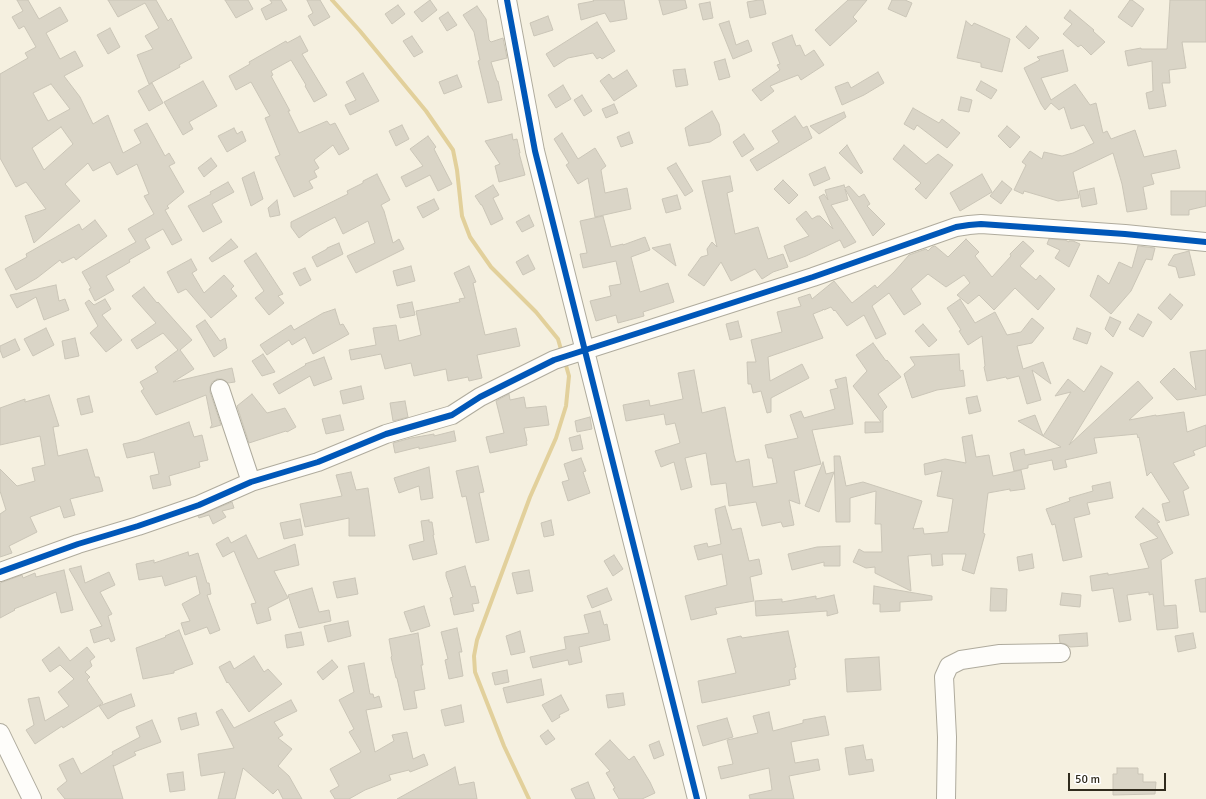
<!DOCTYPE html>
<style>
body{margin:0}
#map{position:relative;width:1206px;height:799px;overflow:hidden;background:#f5f0e0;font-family:Signika,sans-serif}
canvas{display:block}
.scale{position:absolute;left:1068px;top:773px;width:98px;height:18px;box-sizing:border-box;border:2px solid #302b1d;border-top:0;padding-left:5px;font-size:12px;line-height:14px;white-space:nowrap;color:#302b1d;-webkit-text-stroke:3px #fff;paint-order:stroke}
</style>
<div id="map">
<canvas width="1206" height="799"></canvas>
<div class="scale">50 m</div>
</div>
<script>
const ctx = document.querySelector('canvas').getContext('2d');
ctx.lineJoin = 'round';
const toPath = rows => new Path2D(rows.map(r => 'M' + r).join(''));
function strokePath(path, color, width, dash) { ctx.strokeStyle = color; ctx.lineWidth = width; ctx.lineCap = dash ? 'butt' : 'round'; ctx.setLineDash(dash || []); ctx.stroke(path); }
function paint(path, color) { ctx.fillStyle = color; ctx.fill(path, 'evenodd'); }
const stream = toPath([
 [332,0,360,31,426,111,453,150,457,170,462,216,470,237,491,267,536,312,558,339,562,353],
 [529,799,504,746,475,672,474,656,477,640,530,497,556,438,566,406,569,376,565,362]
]);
const building = toPath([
 [17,0,28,0,39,19,60,7,68,21,46,33,60,59,75,51,83,66,64,76,80,97,93,124,108,115,123,153,141,143,134,130,147,123,165,156,169,153,175,163,169,166,184,192,167,206,169,208,165,210,182,240,172,245,163,229,145,239,150,248,129,260,130,262,106,276,114,290,95,301,89,289,91,288,82,272,136,242,128,229,154,214,144,196,149,194,137,164,117,175,110,162,93,171,88,163,65,184,80,201,34,243,25,216,46,209,26,182,16,187,0,158,0,74,28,58,25,53,36,47,24,26,19,29,12,17,23,11,17,0],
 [51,84,70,109,48,121,33,93,51,84],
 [61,127,73,144,44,170,32,148,61,127],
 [108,0,156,0,168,21,171,18,192,58,179,65,180,67,149,84,137,55,153,49,145,36,159,28,145,3,118,17,108,0],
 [225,0,248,0,253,9,236,18,225,0],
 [270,0,281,0,287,10,266,20,261,9,272,3,270,0],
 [307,0,320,0,330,17,314,26,308,16,313,13,307,0],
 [430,0,437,10,422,22,414,12,430,0],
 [593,0,624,0,627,19,610,22,605,13,581,20,578,4,594,1,593,0],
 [659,0,685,0,687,8,663,15,659,0],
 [759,0,763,0,766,14,750,18,747,2,759,0],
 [848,0,867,0,853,17,857,21,830,46,815,30,848,0],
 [892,0,905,0,912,3,906,17,888,9,892,0],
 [1130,0,1132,0,1144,9,1132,27,1118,17,1130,0],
 [1170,0,1206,0,1206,42,1182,42,1186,68,1169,70,1170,83,1162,83,1166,106,1149,109,1146,93,1153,91,1152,61,1128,66,1125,51,1141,48,1141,49,1167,49,1170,0],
 [710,2,713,18,703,20,699,4,710,2],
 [398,5,405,14,392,24,385,14,398,5],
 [477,6,486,19,489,40,491,42,503,38,507,58,491,62,497,81,498,81,502,100,488,103,478,61,480,60,474,32,463,15,477,6],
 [1070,10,1094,30,1093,31,1105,42,1091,55,1081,45,1078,47,1063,34,1072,24,1064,18,1070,10],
 [448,12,457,25,447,31,439,18,448,12],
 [548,16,553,30,534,36,530,23,548,16],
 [729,21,736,45,748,40,752,51,733,59,719,24,729,21],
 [966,21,972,26,974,23,1010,39,1002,72,981,67,981,63,957,58,966,21],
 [597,22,615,51,602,59,600,57,597,59,593,53,568,58,554,67,546,54,597,22],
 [1026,26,1039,38,1029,49,1016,37,1026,26],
 [110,28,120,47,108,54,97,35,110,28],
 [792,35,796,46,800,45,805,56,814,50,824,65,801,80,798,75,770,86,774,91,761,101,752,90,780,70,777,65,780,64,772,43,792,35],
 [300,36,308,51,302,54,327,95,314,102,305,86,306,85,291,60,271,71,273,75,271,76,290,111,288,111,299,133,327,121,330,125,335,123,349,149,339,155,333,145,314,160,319,168,314,171,317,177,309,181,313,188,294,197,275,157,280,155,265,118,270,116,251,82,236,90,229,76,250,64,249,62,286,41,287,43,300,36],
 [412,36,423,52,414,57,403,41,412,36],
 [1063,50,1068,71,1041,78,1051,100,1075,84,1090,105,1096,103,1103,133,1107,131,1111,139,1135,130,1144,157,1176,150,1180,168,1151,174,1154,184,1143,187,1147,209,1127,212,1122,184,1113,153,1073,172,1079,198,1058,201,1024,191,1023,194,1014,190,1026,165,1022,162,1030,151,1042,159,1044,152,1062,156,1073,153,1094,143,1084,125,1071,129,1064,107,1059,110,1051,103,1045,110,1041,104,1024,68,1040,60,1037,57,1063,50],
 [725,59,730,77,719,80,714,62,725,59],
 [685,69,688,85,676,87,673,70,685,69],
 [627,70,637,86,614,101,600,81,609,74,613,79,627,70],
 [878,72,884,83,864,95,842,105,835,87,848,82,851,88,878,72],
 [363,73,379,101,350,115,345,105,356,100,346,82,363,73],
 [457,75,462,87,444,94,439,82,457,75],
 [203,81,217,106,189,122,193,129,183,135,164,102,203,81],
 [981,81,997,90,991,99,976,90,981,81],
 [152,83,163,103,149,111,138,91,152,83],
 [563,85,571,99,556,108,548,95,563,85],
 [582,95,592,111,584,116,574,100,582,95],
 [961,97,972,100,969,112,958,110,961,97],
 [614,104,618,113,606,118,602,109,614,104],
 [913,108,939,123,942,119,960,133,947,148,917,125,914,130,904,124,913,108],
 [712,111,719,124,721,135,710,142,689,146,685,128,712,111],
 [844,112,846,117,819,134,810,126,844,112],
 [795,116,803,128,807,126,812,138,757,171,750,160,779,142,772,131,795,116],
 [402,125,409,139,396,146,389,131,402,125],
 [1007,126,1020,137,1010,148,998,136,1007,126],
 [234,128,237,134,242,131,246,141,227,152,218,136,234,128],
 [629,132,633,143,621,147,617,137,629,132],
 [562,133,578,159,595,148,606,166,601,170,605,193,627,188,631,209,595,217,588,178,578,184,566,165,569,163,554,139,562,133],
 [512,134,513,140,517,139,520,153,519,153,525,175,499,182,495,166,500,164,485,141,512,134],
 [744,134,754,149,742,157,733,142,744,134],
 [428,136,436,147,434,149,452,184,438,191,430,175,406,187,401,177,423,166,410,149,428,136],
 [847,145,863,172,861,174,839,153,847,145],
 [904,145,926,164,938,154,953,165,926,199,915,189,921,183,893,159,904,145],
 [211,158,217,166,204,177,198,168,211,158],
 [676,163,693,191,685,196,667,168,676,163],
 [825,167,830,179,814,186,809,174,825,167],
 [254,172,263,199,251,206,242,178,254,172],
 [377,174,390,200,381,205,384,211,393,243,399,239,404,249,356,273,347,256,375,243,368,221,343,234,335,217,310,230,299,238,291,227,291,222,348,194,347,191,363,183,363,181,377,174],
 [982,174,992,192,960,211,950,193,982,174],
 [730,176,733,191,727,193,735,234,758,227,768,259,783,254,788,267,773,272,762,279,755,269,731,281,721,262,704,286,688,275,701,257,708,255,707,249,712,242,717,247,702,181,730,176],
 [783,180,798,195,789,204,774,189,783,180],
 [1002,181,1012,189,1001,204,990,196,1002,181],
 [228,182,234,192,212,204,222,222,203,232,188,206,211,194,210,192,228,182],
 [493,185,499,195,493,198,503,219,491,225,482,205,481,205,475,196,493,185],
 [844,185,845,188,849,186,859,197,864,194,870,204,867,206,885,224,873,236,845,189,848,200,831,205,856,242,844,248,840,240,806,256,790,262,784,246,809,236,796,219,806,211,812,219,817,216,820,216,833,229,819,197,824,194,828,200,825,190,844,185],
 [1094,188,1097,204,1082,207,1079,191,1094,188],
 [1171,191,1206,191,1206,206,1189,210,1189,215,1171,215,1171,191],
 [677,195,681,209,666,213,662,199,677,195],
 [434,199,439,209,423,218,417,207,434,199],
 [277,200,280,215,270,217,268,208,277,200],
 [529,215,534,226,522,232,516,222,529,215],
 [603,216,611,247,623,244,623,245,645,237,650,250,631,257,640,292,668,283,674,302,643,312,644,316,618,323,616,315,596,321,590,301,611,296,609,286,621,284,616,261,583,268,580,254,587,253,580,221,603,216],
 [95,220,107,236,76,260,74,257,62,263,60,260,37,278,16,290,5,269,27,257,26,254,79,224,82,230,95,220],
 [231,239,238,247,212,262,209,258,231,239],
 [966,239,979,252,975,256,992,277,1011,256,1010,254,1023,241,1034,251,1020,266,1036,280,1040,275,1055,289,1038,310,1015,288,994,310,979,295,968,304,957,295,970,283,964,275,946,287,928,274,911,289,921,304,904,315,889,293,872,306,886,334,876,339,864,315,847,326,835,310,834,311,831,307,824,310,823,309,823,310,813,314,823,338,768,357,770,381,802,364,809,378,771,398,771,412,767,413,761,391,753,393,751,384,748,384,747,362,756,362,751,340,782,332,777,312,801,306,798,298,810,294,812,299,834,281,852,303,875,285,877,288,894,272,909,255,926,249,928,251,932,247,935,246,948,257,966,239],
 [1049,239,1065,240,1069,242,1069,241,1073,241,1080,244,1069,267,1055,258,1060,250,1047,244,1049,239],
 [339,243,343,254,317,267,312,257,327,249,327,248,339,243],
 [670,244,676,266,652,248,670,244],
 [1138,246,1155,248,1152,260,1146,259,1131,291,1111,314,1090,296,1098,275,1109,284,1119,262,1132,268,1138,246],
 [1189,251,1195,275,1179,278,1176,267,1168,265,1174,255,1189,251],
 [256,253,283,294,278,296,284,303,269,315,255,298,264,291,244,261,256,253],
 [528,255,535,269,523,275,516,262,528,255],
 [191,259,197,270,192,273,204,293,224,275,234,286,231,289,237,296,211,318,186,289,178,293,167,272,191,259],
 [411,266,415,281,397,286,393,271,411,266],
 [469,266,476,282,473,283,485,335,516,328,520,346,477,355,482,378,469,381,468,377,448,381,446,369,414,376,411,363,385,369,381,354,351,360,349,350,376,345,373,328,396,325,399,341,421,335,416,311,460,302,459,299,465,298,454,273,469,266],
 [305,268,311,280,300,286,293,273,305,268],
 [56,285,59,301,65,299,69,310,44,320,36,297,17,308,10,295,56,285],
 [144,287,157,303,158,302,192,340,180,350,194,369,173,382,232,368,235,382,228,383,222,379,217,379,212,382,210,387,210,392,221,425,210,428,212,425,206,395,156,415,141,391,144,389,140,382,158,372,155,367,178,350,163,333,137,349,131,340,156,323,132,296,144,287],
 [1170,294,1183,305,1171,320,1158,308,1170,294],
 [105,299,111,309,102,315,122,340,106,352,90,333,98,326,85,303,89,300,94,305,105,299],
 [960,299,975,323,995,312,1007,335,1021,332,1032,318,1044,328,1032,343,1017,346,1023,369,1043,362,1051,384,1032,370,1041,400,1027,404,1019,376,1007,379,1006,377,987,381,984,367,985,366,982,336,968,345,959,331,961,330,947,308,960,299],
 [412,302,415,315,400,318,397,305,412,302],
 [335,309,340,325,343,324,349,334,313,354,305,337,292,345,289,340,267,355,260,345,291,325,294,330,323,313,335,309],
 [1138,314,1152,322,1143,337,1129,329,1138,314],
 [1110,317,1121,322,1113,337,1105,329,1110,317],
 [205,320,220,341,225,338,227,348,214,357,196,326,205,320],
 [738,321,742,337,730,340,726,324,738,321],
 [923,324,937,340,929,347,915,331,923,324],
 [46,328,54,345,33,356,24,339,46,328],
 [1077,328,1091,333,1087,344,1073,339,1077,328],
 [75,338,79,356,65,359,62,341,75,338],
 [15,339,20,350,3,358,0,350,0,346,15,339],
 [873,343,886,361,887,360,901,377,878,394,887,407,883,411,883,432,865,433,865,422,881,422,853,386,867,371,856,355,873,343],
 [1206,350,1206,395,1177,400,1160,382,1174,368,1196,390,1190,352,1206,350],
 [263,354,275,372,262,376,252,361,263,354],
 [959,354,960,371,963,370,965,386,937,390,912,398,904,374,915,365,910,357,959,354],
 [324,357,332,379,314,386,310,376,279,394,273,384,306,365,305,364,324,357],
 [1101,366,1113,373,1069,445,1138,381,1153,398,1129,420,1156,415,1156,416,1184,412,1187,432,1206,425,1206,446,1193,451,1195,455,1173,463,1189,488,1183,491,1189,515,1166,521,1162,504,1170,502,1151,472,1147,476,1139,437,1138,438,1137,434,1094,438,1097,453,1065,460,1067,467,1054,470,1052,460,1028,465,1028,468,1014,471,1010,453,1024,449,1025,455,1061,447,1018,421,1035,415,1043,436,1071,392,1055,396,1068,379,1084,392,1101,366],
 [694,370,702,413,725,407,734,455,736,462,749,459,753,487,777,483,772,458,768,458,765,445,798,438,790,415,801,411,804,418,835,409,830,390,838,388,835,380,846,377,853,424,812,430,821,464,794,471,800,504,789,500,794,525,783,527,781,522,762,526,756,502,729,506,726,483,711,485,706,453,685,458,692,487,681,490,674,462,661,467,655,451,680,443,675,423,666,425,664,414,626,421,623,405,649,400,650,406,683,399,678,373,694,370],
 [361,386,364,399,343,404,340,391,361,386],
 [252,394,267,413,285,408,296,427,287,432,286,431,249,443,237,406,252,394],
 [509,394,510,400,524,397,526,408,546,406,549,425,524,428,527,441,526,441,527,445,490,453,486,437,504,433,496,401,509,394],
 [49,395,59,426,53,427,58,456,87,449,95,477,99,477,103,491,70,499,75,515,64,518,60,506,30,517,37,532,9,546,12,553,0,557,0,514,6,510,0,491,0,469,17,486,35,481,32,468,45,465,40,436,0,445,0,408,25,399,25,402,49,395],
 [89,396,93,412,81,415,77,399,89,396],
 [977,396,981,411,969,414,966,398,977,396],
 [405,401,408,417,393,421,390,403,405,401],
 [340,415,344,430,326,434,322,419,340,415],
 [590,417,592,429,577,432,575,421,590,417],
 [189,422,194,437,202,435,208,460,199,462,200,467,169,476,171,485,153,489,150,476,159,474,154,452,127,458,123,444,137,441,189,422],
 [454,431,456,441,419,449,419,447,395,453,393,443,411,438,434,434,434,436,454,431],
 [580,435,583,449,572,451,569,438,580,435],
 [972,435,976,457,989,455,993,476,1021,470,1025,489,1010,491,1010,489,988,493,983,533,985,534,974,574,962,570,966,554,942,554,943,565,932,566,931,554,908,556,911,591,875,573,875,567,866,568,853,562,859,549,864,552,882,552,881,524,875,524,876,491,850,498,850,522,836,522,834,456,840,456,846,486,863,482,922,501,913,529,923,528,924,534,948,532,953,499,937,496,942,471,925,475,924,464,945,459,966,463,962,437,972,435],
 [581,458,586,471,583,472,590,493,568,501,562,482,569,480,564,464,581,458],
 [823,462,826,474,834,472,819,512,805,506,823,462],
 [478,466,484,492,479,493,489,540,476,543,466,496,462,497,456,471,478,466],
 [429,467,433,498,421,500,419,486,399,493,394,478,429,467],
 [351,472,356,490,368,488,375,536,349,536,349,518,305,527,300,504,342,496,336,475,351,472],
 [1110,482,1113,498,1087,503,1090,514,1074,518,1082,557,1063,561,1055,524,1052,525,1046,509,1070,501,1069,498,1093,491,1092,486,1110,482],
 [232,502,234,508,222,511,226,517,213,524,209,515,199,518,198,516,232,502],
 [725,506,732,530,741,528,749,561,759,559,762,574,750,577,754,601,715,608,717,614,691,620,685,596,727,585,722,554,698,560,694,546,707,543,708,547,721,544,715,509,725,506],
 [1143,508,1160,522,1157,523,1173,553,1161,560,1164,606,1176,605,1178,628,1157,630,1153,594,1149,595,1149,592,1127,595,1131,620,1119,622,1113,588,1092,591,1090,576,1108,573,1108,575,1149,568,1140,544,1158,538,1135,517,1143,508],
 [300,519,303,535,284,539,280,523,300,519],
 [429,520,429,522,432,522,434,535,433,535,437,554,413,560,409,545,424,541,421,521,429,520],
 [551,520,554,535,544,537,541,523,551,520],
 [246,535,258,559,295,544,299,565,274,571,288,598,268,608,271,620,257,624,251,604,256,603,234,551,223,557,216,544,228,537,231,543,246,535],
 [840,546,840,566,824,566,824,562,792,570,788,554,817,547,840,546],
 [188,552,189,556,198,553,207,583,209,583,211,594,207,595,220,630,210,634,207,627,185,635,181,623,190,621,182,604,200,594,196,576,165,586,162,576,139,580,136,564,154,560,154,563,188,552],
 [1032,554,1034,568,1019,571,1017,557,1032,554],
 [614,555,623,569,613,576,604,561,614,555],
 [81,566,85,583,109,572,115,585,100,592,112,614,108,616,115,640,111,642,109,638,94,643,90,630,102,626,69,569,81,566],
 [465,566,471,587,475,586,479,603,472,604,474,611,454,615,450,598,453,597,446,576,446,572,465,566],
 [64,570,73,610,61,613,56,592,14,609,15,610,0,618,0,583,22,575,23,578,35,573,36,577,64,570],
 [529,570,533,591,517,594,512,573,529,570],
 [355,578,358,594,337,598,333,582,355,578],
 [1206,578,1206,612,1200,612,1195,580,1206,578],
 [874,586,932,596,932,600,900,602,900,611,880,612,880,604,873,604,874,586],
 [312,588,319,612,329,610,331,621,299,628,288,595,312,588],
 [607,588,612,600,592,608,587,596,607,588],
 [991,588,1007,589,1006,611,990,611,991,588],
 [1062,593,1081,595,1080,607,1060,605,1062,593],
 [834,595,838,613,827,616,827,611,756,616,755,601,782,599,782,602,816,596,816,599,834,595],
 [424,606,430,626,411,632,404,612,424,606],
 [600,611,604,625,607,624,610,640,579,647,582,662,569,665,568,660,533,668,530,657,566,649,564,637,589,633,584,615,600,611],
 [348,621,351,636,328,642,324,626,348,621],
 [457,628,462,652,459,652,463,676,449,679,445,660,448,659,441,632,457,628],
 [179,630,193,664,174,671,174,673,143,679,136,648,166,637,165,636,179,630],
 [520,631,525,652,511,655,506,636,520,631],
 [788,631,796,667,794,668,796,679,789,680,790,685,702,703,698,681,736,673,727,639,741,636,742,638,788,631],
 [301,632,304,645,287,648,285,635,301,632],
 [418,633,423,665,421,665,425,689,414,691,417,708,404,710,397,678,396,678,391,657,392,656,389,639,418,633],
 [1087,633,1088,646,1070,647,1066,644,1060,643,1059,635,1087,633],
 [1193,633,1196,648,1178,652,1175,636,1193,633],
 [59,647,70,661,87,647,95,657,90,661,92,666,85,672,90,677,87,680,103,703,63,728,62,726,35,744,26,730,34,725,28,699,39,697,45,721,69,706,58,692,74,679,60,665,50,672,42,660,59,647],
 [254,656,264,672,268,669,282,684,249,712,228,682,227,683,219,667,230,661,234,669,254,656],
 [879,657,881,690,847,692,845,659,879,657],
 [332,660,338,667,323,680,317,672,332,660],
 [364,663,370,694,373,694,374,698,379,696,382,707,366,710,375,752,394,741,392,735,407,732,413,759,424,754,428,765,410,772,409,770,389,775,391,780,365,790,349,799,335,799,330,791,339,786,330,769,361,752,349,732,354,729,339,700,354,692,348,666,364,663],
 [507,670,509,682,495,685,492,673,507,670],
 [541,679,544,695,507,703,503,688,541,679],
 [623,693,625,705,608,708,606,695,623,693],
 [131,694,135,706,119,712,108,719,99,706,131,694],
 [561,695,569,710,559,715,560,717,552,722,542,705,561,695],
 [291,700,297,711,274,722,283,735,278,738,292,749,278,766,289,776,302,799,283,799,278,789,273,794,243,768,235,799,218,799,225,772,201,776,198,754,234,748,216,712,222,709,234,728,291,700],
 [461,705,464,722,445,726,441,710,461,705],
 [769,712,773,731,803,723,803,720,825,716,829,735,791,742,795,763,818,759,820,770,789,776,794,799,750,799,749,795,772,790,769,768,721,779,718,767,733,764,727,740,758,733,753,716,769,712],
 [196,713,199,725,181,730,178,718,196,713],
 [727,718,733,737,703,746,697,726,727,718],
 [152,720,161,742,134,752,136,755,114,766,113,765,123,799,65,799,57,789,67,781,59,765,73,758,81,774,113,754,112,752,140,737,136,727,152,720],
 [548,730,555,739,546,745,540,736,548,730],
 [610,740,629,760,634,756,650,782,655,793,642,799,619,799,613,789,615,788,606,773,610,771,595,754,610,740],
 [659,741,664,755,654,759,649,745,659,741],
 [863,745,866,760,872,759,874,771,849,775,845,748,863,745],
 [455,767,459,785,474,782,477,799,397,799,455,767],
 [1117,768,1138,768,1138,774,1143,774,1143,782,1156,782,1155,794,1113,795,1113,774,1117,774,1117,768],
 [183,772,185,790,170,792,167,774,183,772],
 [588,782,595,799,576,799,571,789,588,782]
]);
const minor = toPath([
 [507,0,535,151,697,799],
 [220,389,251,482],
 [0,572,78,544,138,526,199,505,251,482,318,462,386,434,452,415,480,397,554,360,813,277,956,227,969,225,981,224,1125,234,1206,242],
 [0,733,32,799],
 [946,799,947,737,944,677,949,666,961,660,1000,654,1061,653]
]);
const cycleway = toPath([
 [507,0,535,151,697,799],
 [0,572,78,544,138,526,199,505,251,482,318,462,386,434,452,415,480,397,554,360,813,277,956,227,969,225,981,224,1125,234,1206,242]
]);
strokePath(stream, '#e2d09b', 4);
paint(building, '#dad5c7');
strokePath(building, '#cac5b7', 1);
strokePath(minor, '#afab9d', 20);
strokePath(minor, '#fefdfa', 18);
strokePath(cycleway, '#0057b8', 6);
</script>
